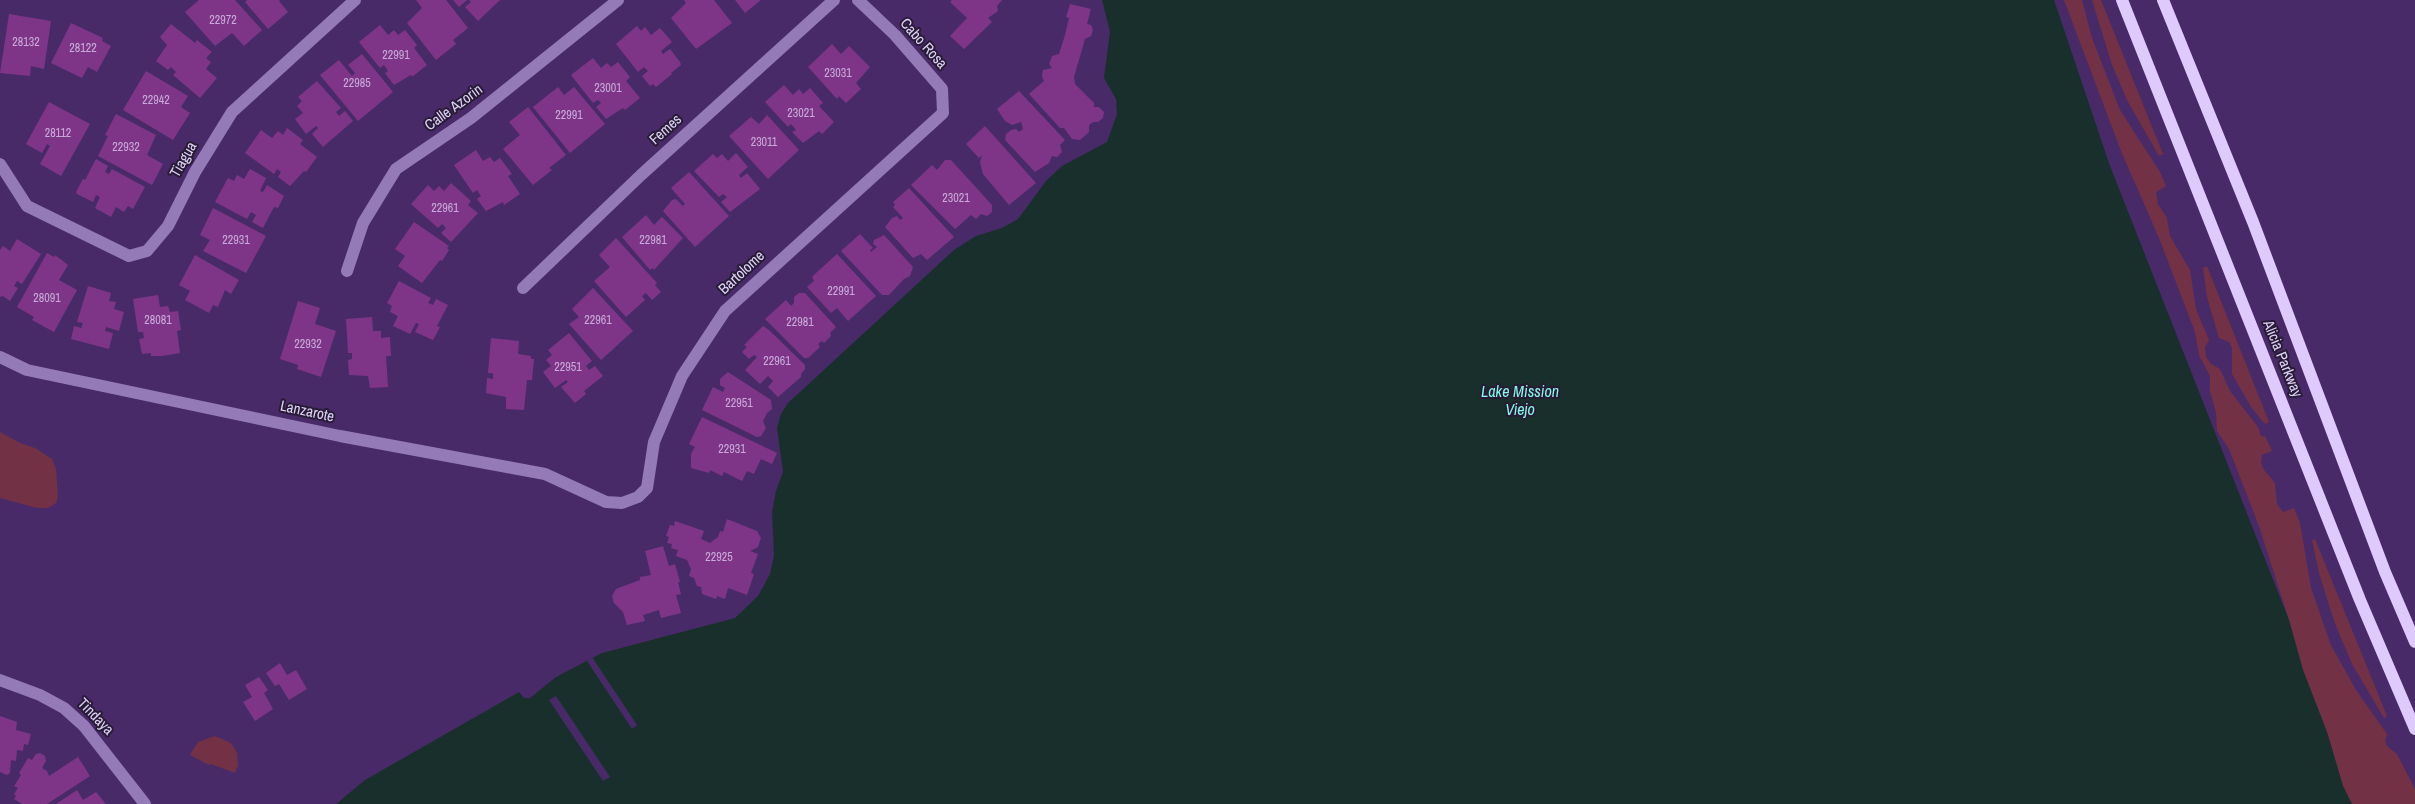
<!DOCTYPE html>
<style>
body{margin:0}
canvas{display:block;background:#472a67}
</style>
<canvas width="2415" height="804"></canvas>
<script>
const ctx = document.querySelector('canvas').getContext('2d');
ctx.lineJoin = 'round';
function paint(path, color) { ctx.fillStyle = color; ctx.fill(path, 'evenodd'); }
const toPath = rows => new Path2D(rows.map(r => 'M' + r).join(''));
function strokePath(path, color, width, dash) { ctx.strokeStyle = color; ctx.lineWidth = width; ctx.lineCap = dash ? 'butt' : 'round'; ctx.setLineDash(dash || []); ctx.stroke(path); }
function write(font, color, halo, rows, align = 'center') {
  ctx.font = font + ' "Archivo Narrow",sans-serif'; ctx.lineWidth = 4; ctx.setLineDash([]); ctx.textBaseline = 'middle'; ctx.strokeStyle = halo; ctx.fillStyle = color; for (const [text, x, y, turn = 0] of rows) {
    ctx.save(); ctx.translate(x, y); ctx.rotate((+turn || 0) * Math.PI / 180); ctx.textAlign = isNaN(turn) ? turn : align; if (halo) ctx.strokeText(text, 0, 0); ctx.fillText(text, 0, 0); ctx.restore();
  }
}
const green = toPath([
 [2064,0,2082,0,2092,38,2120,110,2160,172,2166,186,2156,192,2158,204,2167,218,2170,236,2190,270,2196,309,2209,340,2205,347,2206,357,2211,364,2220,369,2230,391,2258,427,2261,436,2265,436,2272,451,2262,455,2261,463,2264,470,2275,483,2277,504,2283,512,2294,508,2300,523,2311,588,2331,645,2356,690,2387,734,2385,741,2387,746,2397,754,2415,789,2415,804,2352,804,2343,786,2327,732,2303,670,2289,620,2259,526,2229,449,2217,431,2216,413,2210,391,2210,376,2199,355,2195,332,2159,238,2121,151],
 [2092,0,2101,0,2163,154,2159,156,2127,100,2112,65],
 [2207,266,2269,422,2265,424,2251,407,2232,374,2232,348,2229,342,2219,338,2207,297,2203,268],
 [0,432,20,443,35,448,52,459,56,469,58,497,56,503,48,508,37,508,0,498],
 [2315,539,2387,716,2384,718,2352,664,2334,621,2319,573,2312,540],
 [215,736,231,743,237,753,238,765,235,773,211,764,209,765,190,755,198,742]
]);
const water = toPath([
 [1102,0,2054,0,2110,166,2289,620,2303,670,2327,732,2343,786,2352,804,336,804,365,780,519,692,524,698,530,698,556,677,602,653,735,618,758,596,770,574,774,556,772,512,776,491,783,472,777,428,781,414,788,403,954,250,976,236,1002,228,1018,219,1046,181,1062,166,1107,142,1117,114,1116,99,1104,78,1110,32]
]);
const pier = toPath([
 [592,657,637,725,632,729,587,661],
 [556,696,610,777,603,781,549,700]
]);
const building = toPath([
 [199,0,235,0,262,30,244,46,232,33,215,46,185,12],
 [247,0,280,0,279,1,288,12,268,29,245,2],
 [416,0,446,0,468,28,453,40,456,44,436,60,407,23,422,8],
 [453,0,467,0,459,7],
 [469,0,500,0,478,21,465,7,471,2],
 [684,0,714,0,732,23,696,49,671,18,686,3],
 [735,0,761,0,745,13],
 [952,0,1002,0,997,6,998,11,988,18,992,22,964,49,950,36,967,18,950,2],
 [1070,4,1091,9,1087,24,1091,25,1093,30,1091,36,1085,39,1074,77,1075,84,1094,103,1094,107,1099,107,1104,112,1103,118,1098,122,1093,122,1089,125,1089,132,1080,140,1072,139,1064,128,1060,128,1029,94,1044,81,1042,76,1043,70,1052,68,1049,64,1052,56,1059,54,1065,35,1069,18,1066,17],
 [9,14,51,21,44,69,31,66,30,76,0,73],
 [71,23,103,38,102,41,111,46,97,72,88,67,82,78,51,63],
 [171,24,195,43,197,40,212,52,206,58,211,62,206,69,217,78,200,98,173,75,176,72,171,67,168,70,156,61,167,45,160,37],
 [380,25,388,35,394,30,398,35,405,30,417,45,414,48,427,65,412,77,411,75,394,85,385,73,388,71,384,65,380,68,359,42],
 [637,26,641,31,645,27,651,35,660,28,672,42,661,51,663,54,670,49,680,62,681,65,671,73,672,74,656,87,653,84,650,86,642,76,648,71,644,67,638,72,616,44],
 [832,44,841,54,849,46,870,67,856,83,861,89,846,103,839,96,837,99,808,67],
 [362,54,393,92,358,121,320,75,339,60,352,76,355,73,348,65],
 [593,58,601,68,607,63,611,67,618,62,630,77,626,81,640,98,625,110,623,108,606,119,596,107,601,103,598,100,593,103,571,75],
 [146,71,188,96,181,107,190,113,173,140,123,110],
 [317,81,341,108,336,112,339,116,345,111,353,121,323,147,312,134,318,128,316,126,306,134,295,119,303,113,297,106,302,101,298,97],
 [784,85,793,95,799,89,803,94,810,88,823,103,819,106,834,122,822,134,819,131,803,143,792,132,796,130,791,124,788,127,765,102],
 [558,87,564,95,574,87,605,124,570,153,533,107],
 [1019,91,1065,140,1060,145,1062,152,1057,157,1052,156,1049,163,1035,172,1005,140,1006,134,1011,130,1016,129,1019,132,1023,129,1021,122,1012,125,1005,121,997,109],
 [49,102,90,124,61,176,40,164,50,146,47,144,42,153,26,144],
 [528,107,566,155,549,168,552,170,533,185,503,149,520,135,509,122],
 [116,114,156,135,147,155,163,164,152,185,98,156,108,136,105,135],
 [767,115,799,150,768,179,729,136,751,117,759,124],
 [985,126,1036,183,1009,205,983,174,980,162,982,155,979,158,966,144],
 [287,128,303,140,300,144,317,157,306,172,304,171,290,186,278,177,281,172,277,169,274,174,245,153,261,130,272,138,278,131,283,135],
 [476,150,483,161,490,157,494,162,500,158,512,174,508,176,520,194,504,205,503,202,486,211,477,199,481,196,477,190,473,193,454,165],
 [736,153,748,167,739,175,741,178,747,173,760,189,730,212,721,202,727,197,723,194,719,197,694,171,713,154,717,158,722,154,728,161],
 [96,159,108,166,105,172,109,174,112,169,145,187,133,209,128,206,124,212,116,207,111,217,95,208,100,197,96,195,93,202,77,194,76,192,83,179,85,180],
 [945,160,951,160,992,205,992,212,987,216,981,214,976,219,971,215,955,229,911,185,932,165,937,170],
 [250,169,266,178,260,191,263,192,267,185,284,196,278,208,274,207,263,228,252,222,256,215,251,212,247,219,215,202,228,178,234,181,237,175,244,179],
 [689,172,729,216,695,247,663,211,672,200,676,199,683,206,685,204,671,188],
 [451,183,471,201,468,205,478,213,451,242,441,233,446,228,442,224,438,228,411,204,428,185,434,191,439,186,444,191],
 [909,188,954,237,927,260,921,254,913,258,885,227,892,218,897,216,900,220,903,218,893,207,895,205,893,202],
 [213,208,266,236,246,273,203,251,210,240,200,235],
 [646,215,654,225,662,217,683,238,654,270,653,268,650,270,622,237],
 [414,222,449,246,447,248,449,250,442,261,440,260,422,283,398,266,405,256,395,249],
 [860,234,873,248,870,250,871,252,877,247,873,244,874,240,884,235,913,267,910,276,904,279,889,295,882,295,841,251],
 [616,238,657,283,655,285,661,292,652,300,646,293,642,296,645,300,626,317,594,281,610,267,599,255],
 [17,239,41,254,22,284,17,281,14,286,18,288,10,301,3,296,0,297,0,250,3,246,10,251],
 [47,253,54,257,55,255,68,265,59,280,77,290,54,332,32,320,34,317,17,307],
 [837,254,876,296,848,321,837,308,831,313,807,287,814,281,812,277,816,273],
 [195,255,239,280,231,294,225,290,218,307,213,305,209,313,185,300,190,291,179,285],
 [399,281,431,298,428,303,433,305,436,299,448,305,437,326,440,327,433,340,415,332,419,324,416,323,410,334,393,326,398,316,390,312,392,306,387,303],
 [88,286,111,293,109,301,116,302,114,309,124,312,119,331,106,327,105,331,113,333,109,349,71,339,74,326,81,328,83,323,77,322],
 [593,288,633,331,601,360,569,324,579,317,572,309],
 [799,293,805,293,836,327,830,333,831,336,824,343,822,341,818,344,820,347,808,358,804,358,765,319,786,300,791,306,794,303,794,297],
 [158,295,160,307,168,306,170,312,178,311,181,330,177,331,180,353,162,356,151,356,151,353,142,354,139,339,144,338,143,332,138,332,133,299],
 [298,301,320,308,315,324,336,331,321,377,297,369,298,365,280,359],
 [372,317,373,331,381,331,381,338,390,337,391,356,386,356,388,387,370,388,368,376,349,375,348,360,352,359,352,353,348,353,346,319],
 [763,326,769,330,805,365,805,369,801,374,801,377,778,397,768,387,773,381,768,376,760,384,745,370,757,357,754,355,749,359,742,352,747,347,744,345],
 [569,333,592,361,586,366,589,370,595,366,603,376,584,391,586,394,575,403,561,387,568,382,566,380,555,388,543,372,551,366,546,360,552,355,548,350],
 [491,338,519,341,518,354,531,356,531,359,534,359,532,380,527,380,524,410,506,409,506,397,486,393,487,378,493,379,493,373,488,373],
 [728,372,771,400,772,409,767,413,763,421,766,428,761,436,757,437,702,410,713,387,723,392,725,388,720,385,720,379],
 [702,417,777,453,772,464,761,459,754,474,747,471,742,481,724,472,722,476,710,470,709,473,691,468,691,454,695,447,689,444],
 [727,519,757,531,761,538,758,547,750,551,758,554,751,573,754,574,747,595,728,588,725,599,717,596,716,599,702,594,701,587,697,586,694,578,689,576,691,569,687,560,676,556,678,550,671,548,672,544,667,543,669,537,666,536,670,525,674,526,675,521,704,531,701,539,710,543,718,537,720,531,723,532],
 [663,546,669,566,675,564,680,582,678,582,681,594,676,595,681,613,661,618,659,610,643,615,645,621,627,625,623,612,614,603,612,596,616,589,640,580,640,577,651,575,645,551],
 [280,663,287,675,296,670,307,689,289,700,279,684,275,686,266,673],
 [259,677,268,690,264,693,273,709,255,721,243,702,252,697,245,685],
 [0,716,17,722,16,730,31,734,28,745,24,744,23,751,17,750,16,761,11,760,10,773,7,775,0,772],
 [40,753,45,756,46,761,42,768,47,771,49,776,78,757,90,776,47,804,22,804,14,799,16,796,14,794,18,788,14,786,21,775,19,773,28,758,32,760,36,754],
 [77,790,83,800,96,792,106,804,56,804]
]);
const minor = toPath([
 [0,164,27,206,129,256,147,251,168,226,195,172,232,112,355,0],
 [347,271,363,223,396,169,471,118,618,0],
 [523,288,641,175,834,0],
 [0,357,27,370,340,436,545,474,606,502,622,503,638,497,647,488,654,442,682,376,725,311,943,113,942,89,895,35,858,0],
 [0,680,40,695,64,708,84,726,145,804]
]);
const major = toPath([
 [2122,0,2360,600,2415,729],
 [2163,0,2253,222,2385,572,2415,642]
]);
const numberNames = [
 ["22972",223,21],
 ["28132",26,43],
 ["28122",83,49],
 ["22991",396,56],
 ["23031",838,74],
 ["22985",357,84],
 ["23001",608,89],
 ["22942",156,101],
 ["23021",801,114],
 ["22991",569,116],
 ["28112",58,134],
 ["23011",764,143],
 ["22932",126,148],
 ["23021",956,199],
 ["22961",445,209],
 ["22931",236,241],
 ["22981",653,241],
 ["22991",841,292],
 ["28091",47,299],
 ["28081",158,321],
 ["22961",598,321],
 ["22981",800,323],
 ["22932",308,345],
 ["22961",777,362],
 ["22951",568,368],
 ["22951",739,404],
 ["22931",732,450],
 ["22925",719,558]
];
const streetNames = [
 ["Cabo Rosa",923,44,48],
 ["Calle Azorin",454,108,-36],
 ["Femes",666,130,-42],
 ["Tiagua",184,160,-60],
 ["Bartolome",742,273,-43],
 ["Alicia Parkway",2282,359,68],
 ["Lanzarote",307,412,12],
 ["Tindaya",95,717,46]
];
const waterNames = [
 ["Lake Mission",1520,393],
 ["Viejo",1520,411]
];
paint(green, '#733145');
paint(water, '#192f2c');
paint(pier, '#472a67');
paint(building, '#7f3587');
strokePath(minor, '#947ab7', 12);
strokePath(major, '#decafc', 12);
write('12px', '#c8abda', null, numberNames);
write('15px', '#e0d2f6', '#271b36', streetNames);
write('italic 16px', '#88f8e8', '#271b36', waterNames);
</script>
